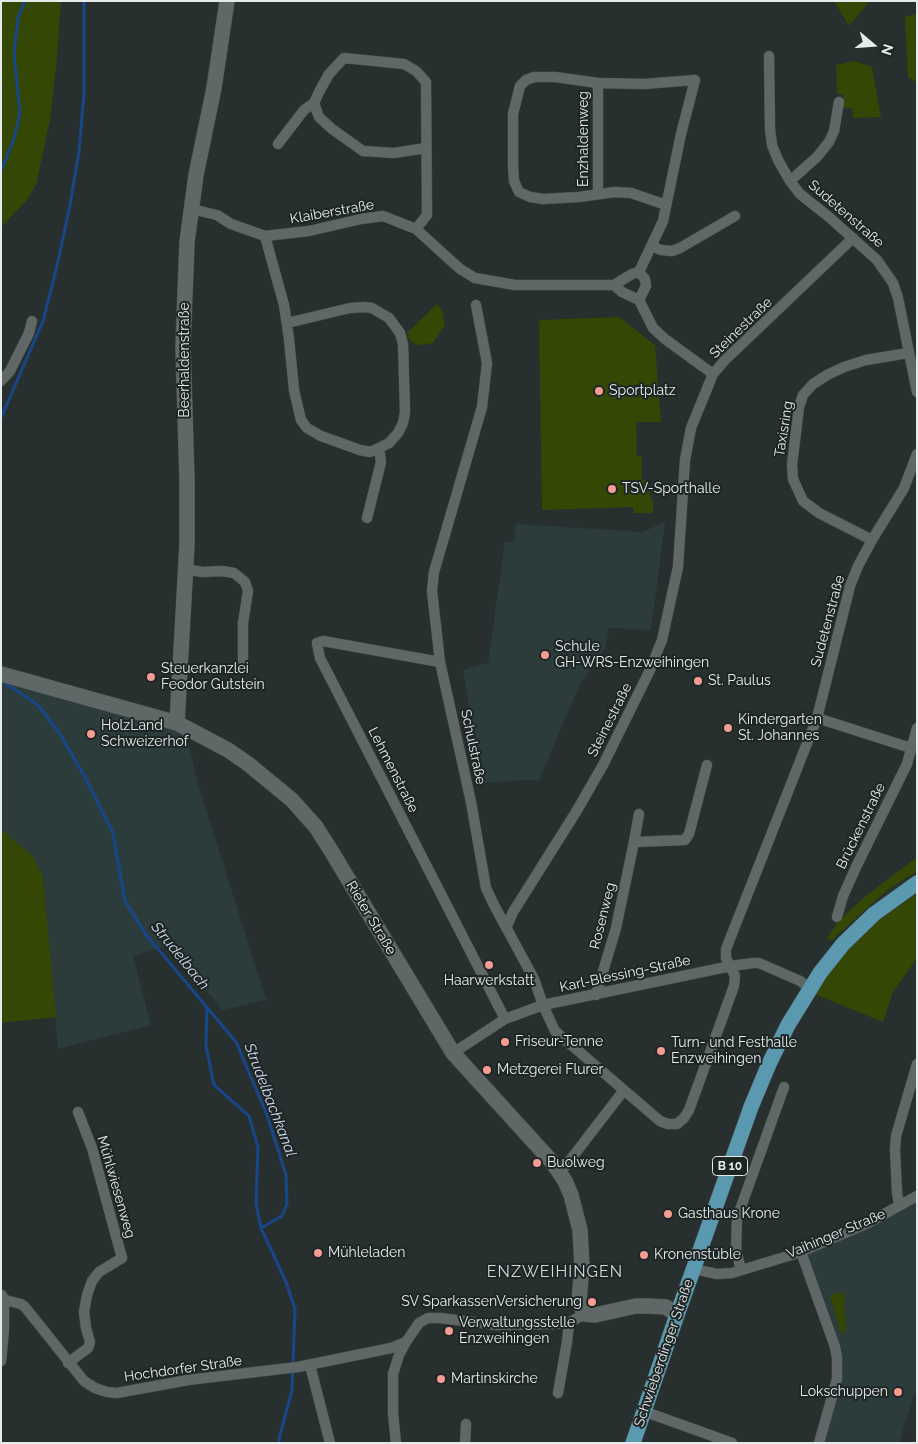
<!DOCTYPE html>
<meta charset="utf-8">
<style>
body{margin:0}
#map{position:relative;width:918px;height:1444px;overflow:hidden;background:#28302f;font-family:Raleway,sans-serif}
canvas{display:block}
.frame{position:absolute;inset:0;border:2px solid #e5eaea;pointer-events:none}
.north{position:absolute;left:848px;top:20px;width:50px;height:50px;-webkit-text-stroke:4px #1e2625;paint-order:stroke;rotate:108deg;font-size:14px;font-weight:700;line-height:20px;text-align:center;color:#e5eaea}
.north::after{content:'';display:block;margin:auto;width:18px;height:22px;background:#e5eaea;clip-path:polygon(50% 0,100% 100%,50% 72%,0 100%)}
</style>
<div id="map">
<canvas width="918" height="1444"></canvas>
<div class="frame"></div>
<div class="north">N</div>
</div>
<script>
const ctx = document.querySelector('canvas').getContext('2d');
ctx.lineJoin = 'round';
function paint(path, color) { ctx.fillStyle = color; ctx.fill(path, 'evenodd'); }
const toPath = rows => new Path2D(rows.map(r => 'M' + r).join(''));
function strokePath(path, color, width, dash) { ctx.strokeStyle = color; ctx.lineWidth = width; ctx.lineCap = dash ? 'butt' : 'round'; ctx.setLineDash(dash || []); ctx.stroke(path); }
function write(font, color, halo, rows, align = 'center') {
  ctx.font = font + ' Raleway,sans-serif'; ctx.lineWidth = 4; ctx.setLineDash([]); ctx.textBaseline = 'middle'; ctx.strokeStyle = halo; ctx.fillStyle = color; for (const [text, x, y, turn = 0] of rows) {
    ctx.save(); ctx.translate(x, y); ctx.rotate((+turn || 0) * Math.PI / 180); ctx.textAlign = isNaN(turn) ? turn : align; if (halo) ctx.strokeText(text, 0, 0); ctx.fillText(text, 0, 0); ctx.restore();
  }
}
const built = toPath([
 [665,522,651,630,609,628,605,648,579,686,539,780,525,780,483,783,463,670,488,663,505,542,514,542,516,524,643,532],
 [1,678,185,728,198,784,266,1000,222,1010,171,945,133,956,151,1025,58,1049,43,877,34,858,1,829],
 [917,1203,917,1385,899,1443,822,1443,839,1379,804,1257]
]);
const green = toPath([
 [1,1,61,1,57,57,50,120,36,185,26,201,1,227],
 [834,1,870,1,849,26],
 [917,14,917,83,908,77,905,17],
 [854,61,872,67,881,117,853,118,852,108,844,108,843,95,837,93,836,65],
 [437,304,442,310,445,325,433,343,417,345,410,341,407,333],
 [619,317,655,345,661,422,636,422,637,456,642,457,642,480,649,480,650,499,653,499,653,513,634,513,633,507,542,510,539,320],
 [1,829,34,858,43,877,56,1017,1,1023],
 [917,857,917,871,886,891,831,941,827,938,838,922,862,899],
 [917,894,917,958,893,992,883,1022,814,994,825,976,849,948,883,917],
 [844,1292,846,1333,841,1333,830,1295]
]);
const stream = toPath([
 [1,171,14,139,20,113,14,54,18,18,25,1],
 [1,418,43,321,57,266,70,205,79,151,84,94,84,1],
 [2,681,38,705,60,734,85,777,113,833,125,901,147,936,236,1042,267,1115,286,1175,287,1204,282,1216,261,1228],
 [207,1007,206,1046,214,1085,249,1116,258,1147,256,1203,261,1228,286,1282,295,1309,292,1390,278,1443]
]);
const street = toPath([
 [769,56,770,129,772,145,778,160,790,181,800,194,829,217,877,260,893,283,898,298,917,392],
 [598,83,598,194],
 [278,144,304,110,314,103],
 [790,181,817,157,829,142,834,131,839,102],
 [191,209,217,215,231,224,265,236,309,231,361,219,383,216,416,229,460,269,475,278,515,285,614,285,622,292,639,300,653,328,665,339,713,374],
 [416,229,427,215,426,82,416,71,404,64,344,58,329,74,319,92,314,103,319,117,332,129,363,151,394,153,426,148],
 [265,236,284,305,289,339,294,390,301,420,307,428,321,436,360,450,370,452,379,448,381,462,367,518],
 [652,246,661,250,672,251,680,248,735,216],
 [614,285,632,274,639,272,663,221,681,134,695,80,644,84,598,83,555,77,534,77,526,80,520,86,513,114,513,166,514,181,519,192,530,197,543,199,579,197,615,192,631,193,666,205],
 [639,300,646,286,645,279,639,272],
 [476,305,487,363,482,407,441,548,434,572,432,591,440,662,471,802,486,888,494,905,534,979,543,1005,555,1031,660,1121,668,1124,677,1124,684,1118,689,1110,734,986,735,976,726,958,726,949,817,718,850,586,858,566,872,540,904,488,917,454],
 [287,323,350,308,364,307,372,308,389,318,400,333,403,344,405,412,403,423,398,433,389,443,379,448],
 [1,381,10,371,29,333,32,321],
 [872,540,819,513,803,501,793,479,792,465,799,407,803,395,813,384,827,375,844,367,866,360,908,353],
 [185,569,202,572,222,571,234,573,245,582,248,591,243,623,243,661],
 [440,662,323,641,317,643,320,658,505,1019],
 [817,718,911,748],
 [634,842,639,814],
 [837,917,843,896,857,865,907,764,917,728],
 [506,928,513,912,576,812,603,765,650,670,662,640,678,567,685,460,691,428,713,374,725,360,853,238],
 [596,995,616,928,634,842,685,840,689,834,707,765],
 [453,1053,505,1019,543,1005,731,966,753,963,759,963,800,981,810,988],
 [559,1171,564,1168,624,1090],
 [899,1205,897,1192,895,1150,896,1136,917,1064],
 [801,1252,835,1347,837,1358,837,1379,819,1443],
 [694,1269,717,1274,732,1273,801,1252,866,1224,917,1196],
 [741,1270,736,1250,737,1218,784,1087],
 [1,1299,21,1304,25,1307,84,1381,95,1388,107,1392,117,1393,188,1380,298,1367,391,1348,406,1342],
 [1,1361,4,1330,4,1300,2,1295],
 [68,1363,88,1348,90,1342,86,1328,84,1312,87,1295,92,1281,99,1272,122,1258,92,1148,78,1112],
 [310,1365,330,1443],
 [558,1393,567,1342,569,1323],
 [643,1411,732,1443],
 [396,1443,393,1413,393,1374,399,1355,406,1342,419,1323,428,1318,440,1318,497,1325,552,1324,569,1323,584,1314],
 [465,1443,466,1424]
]);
const secondary = toPath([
 [1,674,177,723,228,750,247,763,292,800,316,827,330,849,453,1053,553,1163,565,1181,571,1195,580,1230,582,1266,579,1301,584,1314,595,1315,636,1306,648,1306,666,1307,677,1315],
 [177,723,187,544,187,481,183,346,187,242,196,175,214,88,227,1]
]);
const primary = toPath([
 [633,1443,677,1315,751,1107,769,1064,788,1025,820,973,843,944,874,914,917,883]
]);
const markers = [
 [599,391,5,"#f59c93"],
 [612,489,5,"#f59c93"],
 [545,655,5,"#f59c93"],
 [151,677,5,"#f59c93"],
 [698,681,5,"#f59c93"],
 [728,728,5,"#f59c93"],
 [91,734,5,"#f59c93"],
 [489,965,5,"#f59c93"],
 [505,1042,5,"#f59c93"],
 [661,1051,5,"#f59c93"],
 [487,1070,5,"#f59c93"],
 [537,1163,5,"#f59c93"],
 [668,1214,5,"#f59c93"],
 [318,1253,5,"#f59c93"],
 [644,1255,5,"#f59c93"],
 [592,1302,5,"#f59c93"],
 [449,1331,5,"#f59c93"],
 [441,1379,5,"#f59c93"],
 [898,1392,5,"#f59c93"]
];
const shields = [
 [730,1166,35]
];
const shieldNames = [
 ["B 10",730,1166]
];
const streetNames = [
 ["Enzhaldenweg",584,139,-90],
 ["Klaiberstraße",332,212,-10],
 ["Sudetenstraße",846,214,41],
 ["Steinestraße",741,328,-44],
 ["Beerhaldenstraße",185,360,-90],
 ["Taxisring",784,429,-81],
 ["Sudetenstraße",828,621,-75],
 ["Steinestraße",610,720,-63],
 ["Schulstraße",473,747,78],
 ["Lehmenstraße",393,770,63],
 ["Brückenstraße",861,826,-64],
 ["Rosenweg",603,916,-76],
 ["Rieter Straße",371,918,59],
 ["Karl-Blessing-Straße",625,974,-12],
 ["Mühlwiesenweg",116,1187,74],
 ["Vaihinger Straße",836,1234,-23],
 ["Schwieberdinger Straße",664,1353,-71],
 ["Hochdorfer Straße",183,1369,-8]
];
const poiNames = [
 ["Sportplatz",609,391],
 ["TSV-Sporthalle",622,489],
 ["Schule",555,647],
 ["GH-WRS-Enzweihingen",555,663],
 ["Steuerkanzlei",161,669],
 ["Feodor Gutstein",161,685],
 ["St. Paulus",708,681],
 ["Kindergarten",738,720],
 ["St. Johannes",738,736],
 ["HolzLand",101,726],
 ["Schweizerhof",101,742],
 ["Haarwerkstatt",489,981,"center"],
 ["Friseur-Tenne",515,1042],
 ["Turn- und Festhalle",671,1043],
 ["Enzweihingen",671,1059],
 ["Metzgerei Flurer",497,1070],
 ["Buolweg",547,1163],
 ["Gasthaus Krone",678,1214],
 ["Mühleladen",328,1253],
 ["Kronenstüble",654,1255],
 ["SV SparkassenVersicherung",582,1302,"right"],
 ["Verwaltungsstelle",459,1323],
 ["Enzweihingen",459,1339],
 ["Martinskirche",451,1379],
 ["Lokschuppen",888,1392,"right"]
];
const waterNames = [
 ["Strudelbach",180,956,51],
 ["Strudelbachkanal",270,1100,69]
];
const quarterNames = [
 ["ENZWEIHINGEN",555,1272]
];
paint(built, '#2c3c3b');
paint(green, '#344704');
strokePath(stream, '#18468b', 3);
strokePath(street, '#484f4e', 11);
strokePath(secondary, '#484f4e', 16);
strokePath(primary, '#484f4e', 16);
strokePath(street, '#5f6867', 10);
strokePath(secondary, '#5f6867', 15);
strokePath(primary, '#5a99af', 15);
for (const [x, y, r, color] of markers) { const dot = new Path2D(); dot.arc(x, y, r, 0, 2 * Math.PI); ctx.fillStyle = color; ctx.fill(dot); strokePath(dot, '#1e2625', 2); }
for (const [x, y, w] of shields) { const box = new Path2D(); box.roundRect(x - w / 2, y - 9.5, w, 19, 4); ctx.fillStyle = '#1e2625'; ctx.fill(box); strokePath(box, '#e5eaea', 1); }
write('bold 12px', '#e5eaea', null, shieldNames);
write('14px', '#e5eaea', '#1e2625', streetNames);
write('14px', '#e5eaea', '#1e2625', poiNames, 'left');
write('italic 15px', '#cedbf0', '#1e2625', waterNames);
ctx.letterSpacing = '1px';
write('16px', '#cfd9d8', '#1e2625', quarterNames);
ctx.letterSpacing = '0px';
</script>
